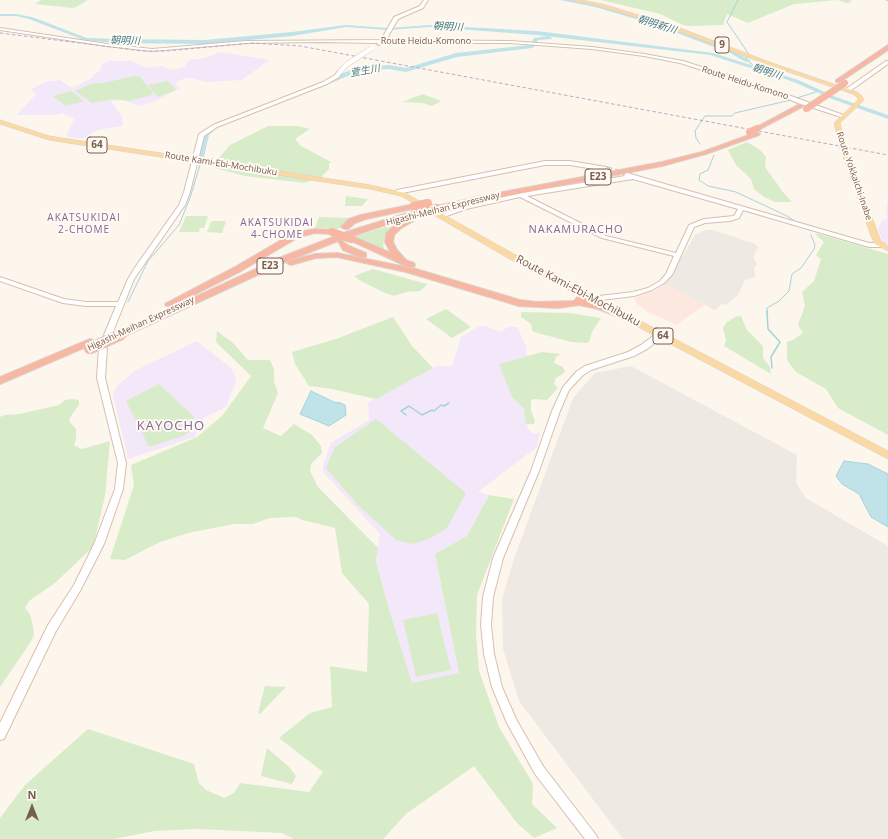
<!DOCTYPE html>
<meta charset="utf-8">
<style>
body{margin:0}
#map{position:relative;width:888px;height:839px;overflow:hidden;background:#fdf6ec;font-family:"Open Sans",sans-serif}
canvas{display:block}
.north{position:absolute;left:12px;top:787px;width:40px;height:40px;-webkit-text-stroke:3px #fffaf3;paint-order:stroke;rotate:0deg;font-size:11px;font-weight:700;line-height:16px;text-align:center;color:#7a5c4d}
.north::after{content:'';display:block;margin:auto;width:14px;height:18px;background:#7a5c4d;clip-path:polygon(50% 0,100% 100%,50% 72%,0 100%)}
</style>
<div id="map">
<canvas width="888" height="839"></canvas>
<div class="north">N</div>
</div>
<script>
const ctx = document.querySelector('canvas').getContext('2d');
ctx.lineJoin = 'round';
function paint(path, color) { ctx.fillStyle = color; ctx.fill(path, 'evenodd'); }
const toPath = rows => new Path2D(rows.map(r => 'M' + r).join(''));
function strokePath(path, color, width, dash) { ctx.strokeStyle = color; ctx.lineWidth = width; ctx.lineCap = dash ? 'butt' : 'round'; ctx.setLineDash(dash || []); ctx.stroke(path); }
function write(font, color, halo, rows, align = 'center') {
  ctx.font = font + ' "Open Sans","Noto Sans JP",sans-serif'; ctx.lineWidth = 4; ctx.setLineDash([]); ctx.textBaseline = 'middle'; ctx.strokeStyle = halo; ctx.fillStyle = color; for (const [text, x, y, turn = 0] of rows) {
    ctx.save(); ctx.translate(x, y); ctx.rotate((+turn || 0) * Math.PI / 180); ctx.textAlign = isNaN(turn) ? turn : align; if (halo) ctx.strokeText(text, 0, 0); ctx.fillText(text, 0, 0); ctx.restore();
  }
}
const commercial = toPath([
 [664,284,705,305,676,325,653,314,652,315,636,303,635,299,636,297,656,290]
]);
const industrial = toPath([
 [705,230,713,230,755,244,758,247,753,257,757,264,754,268,755,277,745,280,738,295,726,305,722,304,715,310,664,284,673,273,678,259,682,257,695,235],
 [631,366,797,455,796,483,806,498,888,546,888,839,623,839,519,701,503,649,502,599,515,556,573,398,595,373]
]);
const education = toPath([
 [220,52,270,60,242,80,205,82,191,78,183,79,175,83,180,88,158,100,141,106,122,100,111,101,122,117,123,126,97,130,82,139,66,136,74,119,62,113,55,115,17,115,36,94,31,89,45,82,60,80,72,88,92,78,93,75,100,71,102,64,109,61,132,61,146,68,161,66,173,70,184,67,189,60,205,58],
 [888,200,888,244,884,244,878,229,882,221,887,219,886,211],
 [480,326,486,326,500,332,508,327,517,327,526,346,527,356,500,364,512,397,524,409,528,429,534,434,540,432,537,447,478,492,489,495,467,536,435,554,459,673,412,684,388,606,376,560,380,534,323,472,323,465,331,443,369,420,368,402,437,366,452,366,461,337],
 [197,341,231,368,235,376,236,381,226,407,204,418,195,437,128,459,113,395,114,391,120,383,136,370]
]);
const green = toPath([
 [41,0,88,0,76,7,72,8,35,4],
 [601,0,850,0,852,2,846,3,838,0,794,4,748,23,727,14,723,25,690,26,683,25,660,14],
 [133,76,139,76,153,93,152,95,129,101,114,99,92,103,75,91,93,83,104,83],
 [168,81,176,90,158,97,148,85],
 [71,91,84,101,66,106,53,96],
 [423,94,441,101,432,106,423,103,402,102],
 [268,126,298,126,310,129,295,139,301,146,331,162,329,164,329,169,320,178,304,183,245,176,215,168,217,160,230,145],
 [747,142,760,150,766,157,765,167,783,192,792,202,775,202,764,197,754,189,751,179,736,165,728,150],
 [346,196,368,199,362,206,345,206],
 [186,216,208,216,204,228,200,228,199,232,179,232],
 [319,217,350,218,338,229,315,228],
 [213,221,226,221,222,233,207,232,211,222],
 [388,226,391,228,385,234,383,246,386,252,353,237],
 [815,234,819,234,888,254,888,435,838,408,826,389,796,372,787,360,787,342,793,340,803,333,798,325,805,306,802,292,814,281,821,259,816,255,824,242],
 [373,269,427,284,426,286,420,291,406,292,394,296,383,292,359,280,354,276],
 [446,309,471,327,452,338,426,319],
 [521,312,569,313,601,318,592,332,589,342,586,343,571,342,534,332,532,330,531,324,521,317],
 [741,316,747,330,763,346,763,358,770,367,771,374,724,346,726,340,723,328,726,323,735,317],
 [393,317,412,346,433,368,376,399,332,389,309,386,295,364,292,352,336,339],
 [217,331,233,343,248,360,270,360,274,369,274,382,278,393,263,428,281,436,294,424,312,435,321,446,322,453,311,464,310,471,318,487,378,548,376,561,388,606,412,683,459,673,435,554,467,536,489,495,514,499,477,595,476,635,479,671,499,727,533,784,532,804,557,828,534,838,517,823,474,766,406,814,383,839,294,839,282,833,199,829,154,831,114,839,0,839,0,818,25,785,88,729,194,764,199,783,206,790,224,798,234,793,240,783,309,792,323,772,279,738,310,713,332,707,330,666,367,672,369,604,342,573,335,528,302,520,296,517,270,518,253,524,234,524,188,533,160,542,125,560,110,559,134,485,131,465,197,437,222,416,251,376,216,342],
 [542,352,561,354,556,357,554,363,563,367,565,372,555,379,554,384,558,388,547,400,534,399,531,401,531,411,535,421,534,424,526,424,524,409,512,397,499,364],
 [159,384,194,417,190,431,183,436,149,447,126,401],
 [72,399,79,400,79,405,71,416,69,421,76,429,76,439,74,445,82,449,110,441,105,496,93,547,55,583,29,601,25,608,30,614,33,627,34,635,30,643,0,687,0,417,5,415,20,414,59,405,65,400],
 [376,419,466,493,447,528,429,539,413,544,396,540,357,504,326,468,335,447],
 [437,613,451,670,416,677,403,620],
 [265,686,286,687,260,714,258,713],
 [267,748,289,767,296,776,292,784,261,776]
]);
const water = toPath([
 [311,391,336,403,338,402,345,405,346,415,329,426,300,414,311,391],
 [844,461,868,464,888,474,888,527,871,517,859,494,842,484,836,476,844,461]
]);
const streamFar1 = toPath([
 [738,0,727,22,748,53],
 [886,0,888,1],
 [746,56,748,61,760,71],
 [797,98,819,91],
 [700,144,696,138,695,131,705,116,732,116,735,113,791,100],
 [714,155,708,170,700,174,699,180,708,186,736,192,787,216,796,222],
 [128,302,148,261,179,225,190,198,200,165],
 [767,312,767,308,779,301,789,291,792,274,801,268,814,249,815,245,811,235]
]);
const stream = toPath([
 [767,311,768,329,780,342,771,357,772,368],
 [406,415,401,411,409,406,422,415,432,410,434,411,441,405,444,406,449,403]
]);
const river = toPath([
 [560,0,570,0,596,5,660,23,734,51,751,61,746,62,730,53,656,25,595,7,560,0],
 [0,14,16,14,32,17,87,38,115,39,205,40,292,32,346,25,388,28,430,25,537,31,713,53,798,80,836,97,888,115,888,119,832,99,794,82,710,55,537,35,430,27,388,30,346,27,292,36,205,44,115,43,84,40,29,19,16,16,0,16,0,14],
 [549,36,552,38,551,39,538,40,534,47,532,48,457,57,406,72,389,69,360,71,319,88,314,87,348,71,359,67,389,65,406,68,456,53,530,45,534,38,549,36],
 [212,127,217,128,209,135,204,157,199,158,198,157,203,134,212,127]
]);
const secondaryTunnel = toPath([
 [606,169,627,175]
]);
const secondary = toPath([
 [424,0,428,0,423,8,398,19,386,40,510,41,592,47,644,54,683,61,780,92,846,116,841,117,798,103,776,94,680,63,644,56,592,49,510,43,383,43,379,45,377,44,378,43,321,42,246,43,152,51,107,46,0,30,0,28,107,44,152,49,246,41,381,40,394,17,420,6,424,0],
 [886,61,888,61,888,64,850,91,846,91,846,89,886,61],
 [338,71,342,72,339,77,327,84,217,127,204,136,190,192,185,205,134,279,107,347,105,378,126,463,123,489,104,544,80,591,56,631,4,739,0,740,0,723,48,625,74,585,94,544,115,489,118,463,97,378,99,347,116,306,86,306,63,303,0,281,0,277,64,299,86,302,118,302,128,279,136,266,179,205,184,192,199,134,213,125,323,82,335,75,338,71],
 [545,161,570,161,606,167,609,169,606,171,570,165,545,165,397,194,394,192,397,190,545,161],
 [627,173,869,243,882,243,885,245,882,247,869,247,743,210,739,218,730,221,705,223,694,227,672,275,664,283,652,290,634,296,593,301,590,299,591,297,633,292,648,288,660,281,666,274,674,256,602,238,520,197,466,209,441,218,438,216,462,207,521,193,625,176,624,175,627,173],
 [633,179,738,209,734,216,704,219,689,225,676,253,606,236,527,196,633,179],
 [668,331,672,333,671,335,662,337,647,349,634,356,591,370,583,375,569,390,560,411,539,471,503,558,493,597,491,625,494,654,502,687,516,719,543,766,596,835,598,839,585,839,535,774,507,723,492,687,484,654,481,625,483,597,493,558,531,471,552,411,563,387,577,371,585,366,628,352,641,345,657,333,668,331]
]);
const primary = toPath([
 [572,0,581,0,602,4,672,25,772,63,857,92,861,95,864,100,863,101,840,123,845,145,844,146,846,148,879,236,881,241,888,246,888,251,875,244,871,236,840,148,841,147,839,145,834,123,858,100,857,97,853,94,768,65,668,27,599,6,572,0],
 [0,120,49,136,370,185,405,193,521,258,888,451,888,459,515,262,401,196,370,189,49,140,0,124,0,120]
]);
const highway = toPath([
 [888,45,888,50,840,82,836,82,836,80,888,45],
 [800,104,803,106,802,107,760,129,755,128,800,104],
 [757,132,760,134,759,135,706,154,662,166,436,210,432,208,436,206,487,195,662,162,702,152,757,132],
 [414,204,417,204,417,208,366,219,355,223,348,229,345,229,341,227,349,219,361,215,414,204],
 [420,209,426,209,427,211,341,240,349,246,366,253,366,257,360,257,343,250,338,241,290,260,125,336,122,337,117,334,119,332,284,256,346,232,420,209],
 [408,218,411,218,415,220,400,229,394,235,393,242,397,250,406,260,414,263,415,265,414,267,408,267,347,239,348,237,354,237,391,253,385,242,386,234,394,225,408,218],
 [315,229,332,230,336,232,332,234,315,233,299,237,241,271,172,306,166,306,165,304,235,267,293,233,315,229],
 [337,253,416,269,520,300,537,302,574,301,578,296,576,292,580,289,583,290,586,296,583,299,593,296,596,297,597,299,596,301,591,303,603,305,634,317,635,319,631,322,598,309,579,305,558,308,519,306,406,272,337,257,316,258,291,265,287,263,288,261,315,254,337,253],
 [90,339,93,340,95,342,93,344,0,384,0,377,90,339]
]);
const rail = toPath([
 [0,33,143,51,166,51,253,43,300,46,888,155]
]);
const secondaryBridge = toPath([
 [340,72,346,65,372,48]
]);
const primaryBridge = toPath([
 [842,145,843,148]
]);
const highwayBridgeFar2 = toPath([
 [806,109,845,83],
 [749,132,758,128]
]);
const highwayBridgeFar1 = toPath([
 [414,206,428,203],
 [423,211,436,208],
 [332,232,351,239]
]);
const highwayBridge = toPath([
 [89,349,122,334]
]);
const farStreetnames = [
 ["Route Heidu-Komono",426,41],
 ["Route Heidu-Komono",745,83,18],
 ["Route Kami-Ebi-Mochibuku",221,164,9],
 ["Route Yokkaichi-Inabe",854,176,71],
 ["Higashi-Meihan Expressway",443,209,-14],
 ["Higashi-Meihan Expressway",141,324,-25]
];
const farWaternames = [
 ["朝明新川",657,25,17],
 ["朝明川",448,27,3],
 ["朝明川",125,41,1],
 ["萱生川",365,71,-10],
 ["朝明川",767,72,18]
];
const shields = [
 [722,45,14],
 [97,145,20],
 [598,177,26],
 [270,266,26],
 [663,336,20]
];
const shieldNames = [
 ["9",722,45],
 ["64",97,145],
 ["E23",598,177],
 ["E23",270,266],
 ["64",663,336]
];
const farNeighbourhoodnames = [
 ["AKATSUKIDAI",84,218],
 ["2-CHOME",84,230],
 ["AKATSUKIDAI",277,223],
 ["4-CHOME",277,235]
];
const farQuarternames = [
 ["NAKAMURACHO",576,230]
];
const streetNames = [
 ["Route Kami-Ebi-Mochibuku",578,291,28]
];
const quarterNames = [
 ["KAYOCHO",171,426]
];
paint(commercial, '#fde8e0');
paint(industrial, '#efe9e4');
paint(education, '#f3e8fa');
paint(green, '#d8ecc9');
paint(water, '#bfe3e8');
strokePath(water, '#a5d3da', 1);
strokePath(streamFar1, '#a5d3da', 1);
strokePath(stream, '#a5d3da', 1.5);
paint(river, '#bfe3e8');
strokePath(secondaryTunnel, '#dcd0c4', 6, [6, 3]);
strokePath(secondary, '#d6c0b0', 2);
strokePath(primary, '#dad1cd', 1);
strokePath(highway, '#dad1cd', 2);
paint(secondary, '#fff');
paint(primary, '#fbd9a5');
paint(highway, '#f7b7a3');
strokePath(rail, '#b9a8c9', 1, [3.5, 2.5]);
strokePath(secondaryBridge, '#d6c0b0', 5.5, []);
strokePath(primaryBridge, '#dad1cd', 8, []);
strokePath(highwayBridgeFar2, '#dad1cd', 7, []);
strokePath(highwayBridgeFar1, '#dad1cd', 8, []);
strokePath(highwayBridge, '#dad1cd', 12, []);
strokePath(secondaryBridge, '#fff', 4.5);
strokePath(primaryBridge, '#fbd9a5', 7);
strokePath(highwayBridgeFar2, '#f7b7a3', 6);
strokePath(highwayBridgeFar1, '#f7b7a3', 8);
strokePath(highwayBridge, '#f7b7a3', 10);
write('9px', '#7a5c4d', '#fffaf3', farStreetnames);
write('italic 10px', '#437c86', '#fffaf3', farWaternames);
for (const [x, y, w] of shields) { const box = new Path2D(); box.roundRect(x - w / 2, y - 8, w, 16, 3); ctx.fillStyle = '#fffaf3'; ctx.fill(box); strokePath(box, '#7a5c4d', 1); }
write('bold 10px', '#7a5c4d', null, shieldNames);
ctx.letterSpacing = '1px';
write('10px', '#846695', '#fffaf3', farNeighbourhoodnames);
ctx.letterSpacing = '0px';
ctx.letterSpacing = '1px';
write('11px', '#846695', '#fffaf3', farQuarternames);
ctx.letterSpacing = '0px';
write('11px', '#7a5c4d', '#fffaf3', streetNames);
ctx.letterSpacing = '1px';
write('13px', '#846695', '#fffaf3', quarterNames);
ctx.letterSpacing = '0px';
</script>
